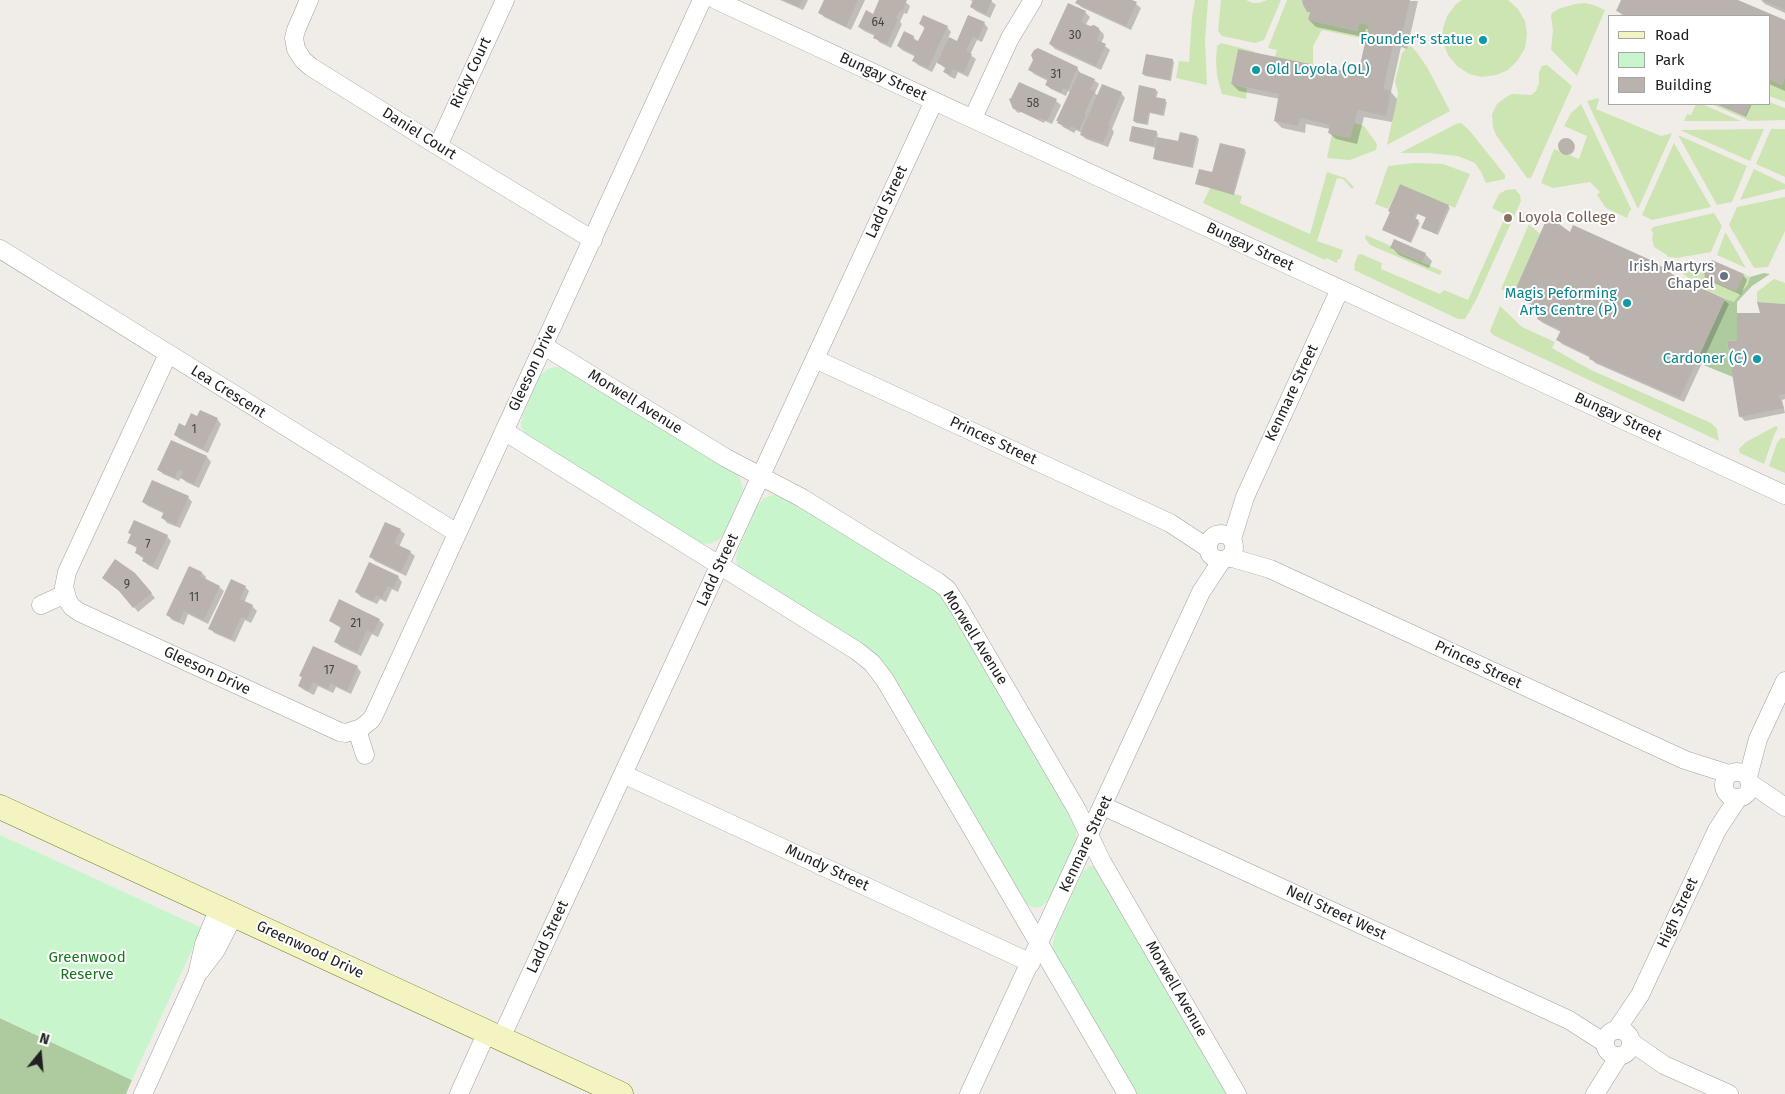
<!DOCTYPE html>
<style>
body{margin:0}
#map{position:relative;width:1785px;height:1094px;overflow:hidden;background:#f0ede8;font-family:"Fira Sans",sans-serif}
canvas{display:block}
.legend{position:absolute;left:1608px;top:15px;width:162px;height:90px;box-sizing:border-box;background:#fff;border:1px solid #a6a6a6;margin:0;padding:6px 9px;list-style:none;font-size:15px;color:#202020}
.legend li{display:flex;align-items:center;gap:10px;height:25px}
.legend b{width:25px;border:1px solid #a6a6a6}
.north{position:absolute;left:15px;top:1029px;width:50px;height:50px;-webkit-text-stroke:4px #fff;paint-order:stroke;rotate:17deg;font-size:14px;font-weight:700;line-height:20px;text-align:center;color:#202020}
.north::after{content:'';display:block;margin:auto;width:18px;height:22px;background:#202020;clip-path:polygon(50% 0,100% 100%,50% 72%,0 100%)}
</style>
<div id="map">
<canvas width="1785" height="1094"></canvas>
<ul class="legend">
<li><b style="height:6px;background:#f3f4c1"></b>Road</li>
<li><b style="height:14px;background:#c9f5cc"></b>Park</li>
<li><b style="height:14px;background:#b9b2ad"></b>Building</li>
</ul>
<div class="north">N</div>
</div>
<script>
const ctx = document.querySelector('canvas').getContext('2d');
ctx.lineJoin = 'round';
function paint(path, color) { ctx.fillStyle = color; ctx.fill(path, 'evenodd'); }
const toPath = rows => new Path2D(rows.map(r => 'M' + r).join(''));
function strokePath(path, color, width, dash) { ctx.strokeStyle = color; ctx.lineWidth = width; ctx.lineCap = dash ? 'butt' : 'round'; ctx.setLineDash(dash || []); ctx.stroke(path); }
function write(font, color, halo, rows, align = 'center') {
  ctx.font = font + ' "Fira Sans",sans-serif'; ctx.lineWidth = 4; ctx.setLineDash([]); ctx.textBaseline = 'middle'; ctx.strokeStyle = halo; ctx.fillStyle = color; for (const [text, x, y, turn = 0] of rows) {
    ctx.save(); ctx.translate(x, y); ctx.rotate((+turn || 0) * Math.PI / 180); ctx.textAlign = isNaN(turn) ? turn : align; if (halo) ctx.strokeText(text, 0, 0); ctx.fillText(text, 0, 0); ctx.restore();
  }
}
const grass = toPath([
 [1195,0,1208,0,1205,41,1207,85,1176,78,1179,61,1189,62,1192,17],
 [1221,0,1246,0,1253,3,1259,3,1267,0,1281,0,1264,40,1255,43,1222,36,1218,31],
 [1287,0,1302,0,1303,5,1307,12,1310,12,1308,20,1357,31,1359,23,1369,25,1366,39,1322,30,1313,46,1313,65,1275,57,1277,50,1268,48],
 [1462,0,1508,0,1518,9,1525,21,1527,34,1525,48,1518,60,1508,70,1496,75,1482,77,1469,74,1457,66,1448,55,1443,42,1443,28,1447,16,1456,4],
 [1585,3,1594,5,1605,10,1577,76,1553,52,1551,49,1553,31,1551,16,1552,13,1558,9,1575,4],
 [1221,43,1253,51,1256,53,1238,49,1231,84,1247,88,1246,99,1222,94,1217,76,1216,60,1217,46],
 [1408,46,1412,47,1418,54,1427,67,1450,111,1387,145,1398,93,1395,82,1402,53],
 [1547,65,1572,86,1531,178,1527,178,1496,135,1493,127,1492,114,1497,104,1506,97,1512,94,1531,95,1536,91,1539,83,1539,72,1542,66],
 [1785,77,1785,102,1769,96,1769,79,1782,85],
 [1598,98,1599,100,1596,109,1661,136,1672,133,1638,209,1587,101],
 [1769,102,1785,108,1785,120,1750,121,1711,104,1716,104,1744,116,1750,104,1769,104],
 [1581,104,1632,211,1630,210,1627,218,1606,208,1597,195,1600,192,1590,182,1553,188,1541,183,1554,149,1579,159,1587,136,1564,126,1571,113],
 [1696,104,1702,104,1741,121,1684,121,1687,114,1691,115],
 [1354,123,1364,126,1377,144,1376,150,1350,160,1327,158,1332,134,1350,138],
 [1461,123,1470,131,1505,175,1505,179,1486,183,1481,172,1475,163,1458,156,1428,153,1400,153,1456,124],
 [1764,129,1750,161,1680,130],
 [1771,129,1785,129,1785,177,1756,164],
 [1678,135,1747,166,1732,202,1717,205],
 [1674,143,1711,207,1652,220,1642,215],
 [1414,163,1443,164,1470,174,1455,208,1400,184,1388,209,1375,204,1388,166],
 [1754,169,1785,184,1785,189,1740,200],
 [1327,172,1345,178,1354,187,1352,189,1343,179,1337,178,1317,241,1343,250,1340,259,1338,259,1337,263,1326,258,1325,260,1203,203,1210,188,1242,196,1240,203,1310,234],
 [1515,189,1520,195,1521,201,1476,300,1465,319,1458,319,1354,270,1355,267,1354,265,1358,255,1361,254,1382,263,1381,269,1440,294,1444,290,1468,300,1506,215,1492,208,1499,194,1506,190],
 [1785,197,1785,231,1768,267,1754,268,1729,225,1737,207],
 [1714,213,1722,226,1711,252,1677,258,1667,257,1667,255,1654,247,1652,239,1653,232,1651,231,1653,227],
 [1529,224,1540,234,1516,288,1521,291,1518,297,1501,289],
 [1725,233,1726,233,1746,268,1717,255],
 [1366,235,1391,246,1391,249,1442,271,1440,275,1370,245,1365,238],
 [1705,262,1701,271,1706,273,1704,277,1736,291,1744,274,1750,277,1748,284,1734,303,1698,286,1680,271,1681,266],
 [1774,279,1785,283,1785,304,1757,302,1757,292],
 [1500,306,1522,327,1555,342,1552,348,1591,370,1711,423,1717,429,1719,441,1493,335,1490,331],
 [1776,426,1778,428,1774,435,1764,464,1740,453,1739,449,1746,442],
 [1781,438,1785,438,1785,473,1769,466,1777,443]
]);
const forest = toPath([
 [1764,273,1770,274,1752,286,1737,302,1737,340,1727,341,1733,377,1696,362,1725,299,1734,302,1748,284,1750,277],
 [0,1018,132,1080,126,1094,0,1094]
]);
const park = toPath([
 [555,367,562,367,738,475,742,484,743,490,725,532,719,540,709,544,699,543,529,438,522,429,521,424,524,412,540,375,548,369],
 [777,494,784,496,943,596,1076,823,1076,842,1050,898,1042,906,1037,908,1025,904,889,676,739,568,736,560,737,553,757,506,764,498],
 [0,835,202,928,132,1080,0,1018],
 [1090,866,1096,867,1231,1094,1136,1094,1054,953,1052,945,1056,929,1083,871]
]);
const shadow = toPath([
 [780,0,808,0,803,10],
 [825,0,865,0,851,30,824,17,820,12],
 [880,0,903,0,910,6,907,14,904,13,900,22,902,24,891,48,879,42,875,36,864,31,859,27,873,15],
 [970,0,991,1,996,5,990,18,976,11,971,7,974,2],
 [1078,0,1131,0,1141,8,1131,30,1081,7,1077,3],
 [1303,0,1418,1,1407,49,1401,47,1391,92,1397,99,1392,122,1364,117,1357,144,1336,139,1329,133,1330,129,1306,124,1305,133,1282,128,1275,121,1280,99,1239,91,1232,84,1358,75,1369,29,1366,29,1364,37,1316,27,1309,20,1311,13],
 [1623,0,1735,0,1785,22,1785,91,1769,84,1769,16,1623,16,1618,11],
 [1761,0,1785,0,1785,13,1765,4],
 [1085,12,1090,17,1085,26,1098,29,1103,33,1104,37,1101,43,1110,50,1101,70,1055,49,1050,44],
 [984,23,988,28,982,42,977,40,970,55,976,59,968,77,958,72,955,79,949,76,945,72,946,69,937,62,932,72,918,65,914,61,916,57,902,50,898,46,913,37,919,43,925,29,921,24,947,27,951,32,948,38,957,43],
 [1172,60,1174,62,1171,81,1145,76,1143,74],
 [1077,68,1081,74,1094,80,1099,84,1095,93,1098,96,1121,93,1125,98,1112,129,1114,132,1108,147,1086,139,1081,135,1082,133,1076,130,1074,133,1063,127,1058,121,1071,93,1068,91,1066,96,1051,89,1046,85,1048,81,1034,74,1030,70],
 [1156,90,1158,92,1156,98,1167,102,1164,116,1150,113,1148,125,1136,123,1134,121],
 [1056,101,1061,105,1052,124,1045,121,1044,123,1021,112,1018,113,1014,109],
 [1716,104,1752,104,1746,117],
 [1156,132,1158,134,1157,138,1179,143,1181,134,1197,137,1199,139,1193,168,1156,160,1154,158,1156,148,1132,142,1130,140],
 '1559 147a8 8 0 1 1 16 0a8 8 0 1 1-16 0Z',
 [1244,150,1246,152,1234,195,1196,184],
 [1448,206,1450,208,1438,235,1425,229,1427,218,1418,214,1415,220,1420,223,1411,243,1386,231,1391,213],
 [1571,234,1675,277,1724,300,1729,304,1684,402,1595,363,1591,358,1562,344,1558,340,1561,332,1543,323,1538,319,1542,310,1524,301,1520,297,1522,292,1517,288],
 [1392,248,1425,254,1432,261,1429,268,1399,255],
 [1702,271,1743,275,1747,280,1741,295,1710,281],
 [1785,305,1785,399,1782,400,1785,413,1745,421,1740,416,1738,341,1762,314],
 [198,418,217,419,221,424,208,453,180,439,175,435],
 [172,441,207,457,211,462,199,488,186,482,181,477,179,481,163,474,159,470],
 [188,497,192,502,180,528,167,523,163,518,165,514,148,506,143,502],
 [400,530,405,534,399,547,410,552,415,556,406,576,375,561,371,557],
 [129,532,167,536,171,541,158,570,148,565,144,561,144,559,136,553,138,549,128,542,132,535],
 [190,568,202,573,206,577,205,580,219,587,224,591,208,624,188,614,184,625,172,620,168,615],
 [398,577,402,582,398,592,392,589,386,602,380,599,377,604,361,597,356,592],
 [139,579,155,598,138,612,123,593],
 [245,587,249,591,244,603,252,606,257,611,251,623,245,620,235,642,214,633,210,628],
 [379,620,384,624,378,637,372,634,361,656,340,646,336,642,342,629,330,621],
 [357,667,361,672,351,694,336,687,333,693,318,686,314,695,304,690,299,686]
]);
const building = toPath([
 [783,0,802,0,799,7],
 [824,0,858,0,846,27,818,13],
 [879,0,907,0,902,11,900,10,896,18,898,19,887,44,873,38,875,34,858,27,866,10,873,14],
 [973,0,992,0,986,14,970,7],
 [1077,0,1132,0,1137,2,1126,26,1075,3],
 [1302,0,1410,0,1400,43,1394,41,1383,89,1391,91,1386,116,1358,110,1350,138,1328,133,1330,125,1300,118,1298,126,1274,121,1279,94,1231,84,1238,49,1358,74,1369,25,1359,23,1358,31,1308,20,1310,12,1307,12,1303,5],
 [1621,0,1738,0,1785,20,1785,77,1782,85,1769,79,1769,16,1628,16,1616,11],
 [1762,0,1785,0,1785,10],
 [1068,3,1086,11,1081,22,1090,26,1094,25,1099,28,1100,32,1097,40,1106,44,1096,66,1049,44],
 [923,15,948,26,928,68,912,61,915,55,897,46,904,31,914,36,913,39,918,41,925,27,919,24],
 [968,15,985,22,978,39,973,36,966,51,972,54,964,73,953,69,950,75,943,72,946,67,937,63,949,37,957,41],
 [1038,48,1078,67,1068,90,1063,88,1061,93,1045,85,1048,79,1028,70,1033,60,1031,55,1034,50],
 [1146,54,1173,59,1169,80,1142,74],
 [1079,72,1095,79,1090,89,1095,91,1084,114,1086,115,1079,130,1071,126,1070,129,1057,123,1058,121,1056,121],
 [1019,82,1057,99,1047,121,1040,118,1039,120,1015,109,1013,109,1009,99,1011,98],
 [1102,84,1122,92,1108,125,1110,126,1103,143,1080,135],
 [1139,85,1156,89,1155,97,1166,99,1162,115,1149,112,1146,124,1133,121],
 [1716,104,1750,104,1744,116],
 [1132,126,1157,131,1154,146,1129,141],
 [1180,132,1197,136,1191,167,1153,159,1157,137,1178,141],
 '1558 146a8 8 0 1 1 16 0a8 8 0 1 1-16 0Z',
 [1220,143,1245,149,1233,194,1195,184,1199,169,1212,172],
 [1400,184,1449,205,1436,234,1421,228,1426,217,1416,213,1414,218,1419,220,1410,242,1382,230,1390,212,1388,211],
 [1548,216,1570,232,1573,225,1655,262,1675,276,1725,299,1680,398,1589,359,1590,356,1556,340,1561,330,1537,319,1542,308,1518,297,1521,291,1516,288],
 [1394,239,1426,253,1422,262,1390,248],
 [1712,260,1744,274,1736,291,1704,277,1706,273,1701,271,1705,262,1710,264],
 [1757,302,1785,304,1785,394,1778,395,1784,408,1739,417,1727,341,1737,340,1737,313,1760,313],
 [200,410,218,418,203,449,174,435,179,423,185,426,191,413,197,416],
 [171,440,207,456,194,484,180,478,183,472,178,470,175,478,157,470],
 [152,480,189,496,176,525,161,518,164,512,142,502],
 [134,520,168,535,153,566,142,561,144,557,135,553,137,547,127,543,131,534,128,533],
 [385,522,401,529,394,543,411,551,401,572,369,557],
 [115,559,135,573,152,593,133,608,119,591,102,578],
 [369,562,399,576,393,588,387,586,382,598,376,595,373,601,355,592],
 [189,566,202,572,200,576,220,586,204,620,184,611,179,622,166,615],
 [231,579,246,586,240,599,253,605,247,619,241,617,231,639,208,629],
 [339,599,380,619,373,633,367,630,357,652,334,642,341,627,329,621],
 [313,646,358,666,347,691,331,683,328,689,313,682,309,691,298,686,302,677,299,676]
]);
const street = toPath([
 [309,0,296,30,294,38,296,49,303,60,311,67,438,146,593,240],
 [716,0,1785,495],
 [973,118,1010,38,1033,0],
 [438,146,505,0],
 [0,249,457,533],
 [544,346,726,458,802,498,938,582,947,589,958,606,1077,810,1102,862,1237,1094],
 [168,354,67,572,64,587,68,601,72,607,79,612,340,732,346,733,361,728,371,720,374,715,702,0],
 [815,359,1170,523,1208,548],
 [504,431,857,651,872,663,885,680,1127,1094],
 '1208 547a13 13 0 1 1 26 0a13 13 0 1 1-26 0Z',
 [1232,539,1245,497,1340,289],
 [1229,557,1270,569,1685,760,1729,774],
 [41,605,65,594],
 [357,730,365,755],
 '1724 785a13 13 0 1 1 26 0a13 13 0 1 1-26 0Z',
 [623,774,1031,963],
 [1748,777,1758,739,1785,681],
 [1750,783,1785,807],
 [1103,806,1569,1020,1605,1043],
 [200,971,216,950,234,915],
 [1617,1029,1640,995,1717,830,1738,798],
 '1605 1043a13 13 0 1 1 26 0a13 13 0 1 1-26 0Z',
 [501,1038,934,101],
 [1631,1042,1664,1065,1729,1094],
 [143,1094,197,975,204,944,219,908],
 [459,1094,487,1032],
 [969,1094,1201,592,1222,560],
 [1595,1094,1619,1056]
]);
const secondary = toPath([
 [0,807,621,1094]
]);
const markers = [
 [1483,40,5,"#0f9aa8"],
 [1256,70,5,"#0f9aa8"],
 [1508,218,5,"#8d6e63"],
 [1724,276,5,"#6b7280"],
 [1627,303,5,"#0f9aa8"],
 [1757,359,5,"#0f9aa8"]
];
const numberNames = [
 ["64",878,23],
 ["30",1075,36],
 ["31",1056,75],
 ["58",1033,104],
 ["1",194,430],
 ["7",148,545],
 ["9",127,585],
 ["11",194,598],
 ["21",356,624],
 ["17",329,671]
];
const cultureNames = [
 ["Founder's statue",1473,40],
 ["Old Loyola (OL)",1266,70,"left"],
 ["Magis Peforming",1617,294],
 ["Arts Centre (P)",1617,311],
 ["Cardoner (C)",1747,359]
];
const streetNames = [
 ["Ricky Court",471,73,-65],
 ["Bungay Street",883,77,25],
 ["Daniel Court",419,134,32],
 ["Ladd Street",887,202,-65],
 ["Bungay Street",1250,247,25],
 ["Gleeson Drive",533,368,-65],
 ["Lea Crescent",228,392,32],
 ["Kenmare Street",1292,393,-65],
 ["Morwell Avenue",635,402,32],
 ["Bungay Street",1618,417,25],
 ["Princes Street",993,441,25],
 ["Ladd Street",718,570,-65],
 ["Morwell Avenue",975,638,58],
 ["Princes Street",1478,665,25],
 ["Gleeson Drive",207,671,25],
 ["Kenmare Street",1086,844,-65],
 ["Mundy Street",827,868,25],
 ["Nell Street West",1336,913,25],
 ["High Street",1678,913,-65],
 ["Ladd Street",548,937,-65],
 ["Greenwood Drive",310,950,25],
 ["Morwell Avenue",1176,989,60]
];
const educationNames = [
 ["Loyola College",1518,218]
];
const worshipNames = [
 ["Irish Martyrs",1714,267],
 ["Chapel",1714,284]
];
const parkNames = [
 ["Greenwood",87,958],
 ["Reserve",87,975]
];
paint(grass, '#cce5b3');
paint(forest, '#aecba0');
paint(park, '#c9f5cc');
paint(shadow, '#0003');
paint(building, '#b9b2ad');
strokePath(street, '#a1a1a1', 19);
strokePath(secondary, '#676f0f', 25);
strokePath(street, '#fff', 18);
strokePath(secondary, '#f3f4c1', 24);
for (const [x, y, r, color] of markers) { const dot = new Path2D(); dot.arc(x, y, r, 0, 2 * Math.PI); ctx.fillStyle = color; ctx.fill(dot); strokePath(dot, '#fff', 2); }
write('12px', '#464443', null, numberNames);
write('15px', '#0d838f', '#fff', cultureNames, 'right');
write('15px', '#202020', '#fff', streetNames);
write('15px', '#785e54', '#fff', educationNames, 'left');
write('15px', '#5b616d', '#fff', worshipNames, 'right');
write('15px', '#16761c', '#fff', parkNames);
</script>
